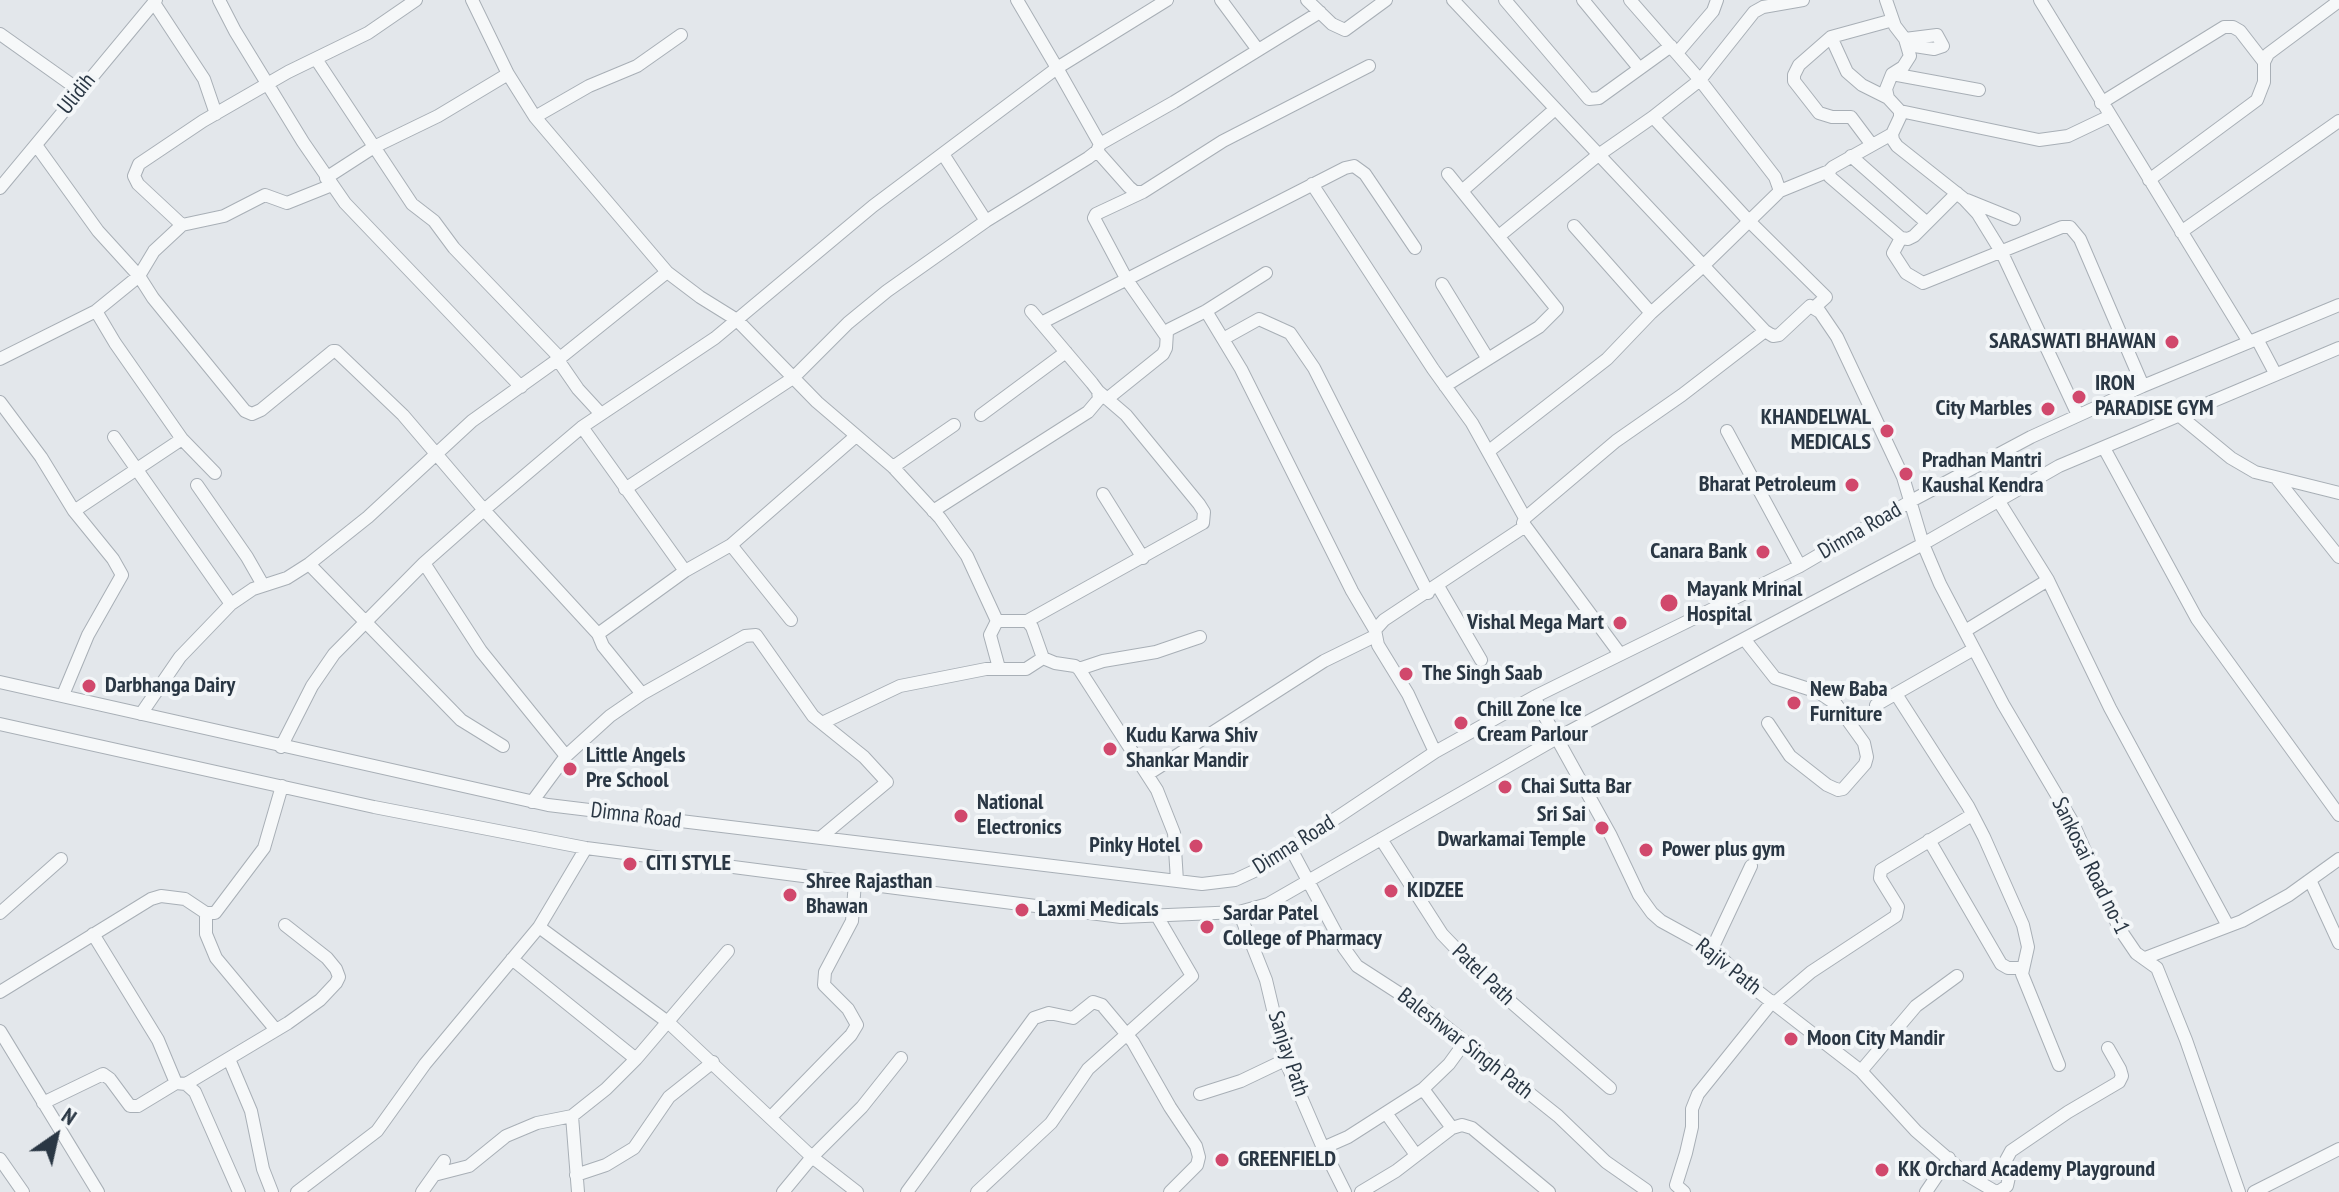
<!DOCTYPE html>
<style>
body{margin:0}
#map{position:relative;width:2339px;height:1192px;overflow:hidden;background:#e3e7eb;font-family:"PT Sans Narrow",sans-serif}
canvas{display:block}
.north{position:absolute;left:16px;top:1096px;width:80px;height:80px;-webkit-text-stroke:6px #f3f6f8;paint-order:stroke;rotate:34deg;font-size:22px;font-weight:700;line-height:32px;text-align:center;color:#2a3744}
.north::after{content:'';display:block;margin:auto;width:28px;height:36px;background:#2a3744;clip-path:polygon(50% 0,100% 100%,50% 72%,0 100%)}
</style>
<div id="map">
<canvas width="2339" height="1192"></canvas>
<div class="north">N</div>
</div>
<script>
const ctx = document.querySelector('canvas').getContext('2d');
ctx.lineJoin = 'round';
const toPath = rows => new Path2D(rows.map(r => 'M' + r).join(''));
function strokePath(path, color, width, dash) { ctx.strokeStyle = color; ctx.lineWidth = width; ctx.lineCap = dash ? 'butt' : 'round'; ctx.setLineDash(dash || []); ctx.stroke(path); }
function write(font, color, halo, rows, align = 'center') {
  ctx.font = font + ' "PT Sans Narrow",sans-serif'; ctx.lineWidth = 8; ctx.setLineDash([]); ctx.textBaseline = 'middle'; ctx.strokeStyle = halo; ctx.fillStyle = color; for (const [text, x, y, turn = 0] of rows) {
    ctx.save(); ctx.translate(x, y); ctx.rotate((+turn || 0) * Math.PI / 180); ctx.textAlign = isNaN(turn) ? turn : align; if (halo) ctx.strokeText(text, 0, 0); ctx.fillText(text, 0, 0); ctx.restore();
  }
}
const minor = toPath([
 [219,0,235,31,303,142,345,203,521,387],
 [1221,0,1258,50],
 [1307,0,1332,24,1345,30,1386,0],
 [1453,0,1765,331,1773,336,1779,335,1810,306,1820,312,1837,337,1903,477,1923,544,1940,584,2003,704,2072,821,2119,928,2136,953,2157,968,2186,1040,2239,1192],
 [1505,0,1589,99,1599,98,1671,46],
 [1583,0,1639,68],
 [1886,0,1895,26,1905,39,1910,56,1903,67,1892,74,1886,89,1888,98,1900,111,1900,117,1892,134,1893,140,1897,146,1964,199,1978,214,2002,253,2078,415],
 [2040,0,2249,342],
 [154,3,204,79,216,114],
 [0,34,79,90],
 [1831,37,1847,72,1862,85,1888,98],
 [1905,39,1937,35,1943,46,1934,49,1908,45],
 [1677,53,1713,11,1717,0],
 [316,59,412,204,434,221,454,248,560,358],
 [1892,74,1979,90],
 [2101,103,2224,27,2233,27,2240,31,2264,62],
 [1900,111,2039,140,2068,136,2110,116],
 [535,117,589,86,637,66,681,35],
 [1653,117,1748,220,1826,297,1815,307],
 [1892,134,1833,167,1829,171,1830,177,1901,238,1908,239,1914,236,1957,193],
 [1100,144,1174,102,1320,12],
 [36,145,98,231,139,276,153,298,245,411,252,414,261,410,333,351,336,351,403,415,484,510,424,563,334,654,312,686,281,747],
 [1872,145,1851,117,1832,117,1819,113,1794,81,1794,75,1799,65,1831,37,1893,20],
 [1097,151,1129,187,1135,192,1143,192,1223,141,1369,66],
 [1851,156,1927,223],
 [326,178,374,147,438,116,508,74],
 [2149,180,2257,100,2264,82,2264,62,2268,54,2339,1],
 [1312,184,1433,369,1472,423,1525,518],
 [0,188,156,0],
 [1462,191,1554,110],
 [1780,191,1829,171],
 [1143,192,1096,214,1094,218,1127,280,1166,336],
 [1967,200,2014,219],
 [986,221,1088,158,1097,151,1100,144,1057,68,1167,0],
 [182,225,138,184,134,176,139,164,203,121,288,72,368,33,416,0],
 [1574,226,1651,313],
 [2181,232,2339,121],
 [1499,236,1597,156,1653,117,1700,80,1754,12,1763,7,1803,0],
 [1901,238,1893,253,1906,273,1923,283,2062,227,2070,227,2080,239,2143,386],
 [667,272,700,297,737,320,817,402,893,467,940,518,967,556,997,621,1027,621,1032,627,1043,658,1055,663,1075,666,1079,669,1157,790,1174,833,1177,881],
 [1442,284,1488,359],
 [96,311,115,343,182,439,215,473],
 [1206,311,1241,369,1352,591,1375,630],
 [1041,323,1345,168,1354,166,1365,174,1415,248],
 [1223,339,1259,319,1290,333,1314,368,1428,593],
 [2257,339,2275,373],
 [0,359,96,311,139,276,154,251,182,225,224,216,265,195,287,203,332,185],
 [558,360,578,389,601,414],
 [1445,386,1539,327,1557,309,1448,174],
 [1107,399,1163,354,1166,348,1167,332,1170,329,1206,311,1266,273],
 [0,402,41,457,74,511,113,559,122,575,88,635,63,695],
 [981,415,1066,352],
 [2180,416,2231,458,2255,472,2339,493],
 [582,427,685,571],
 [1727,431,1800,566],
 [114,437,231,604,180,657,141,714],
 [2104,448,2197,619,2339,815],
 [1489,451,1607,359,1651,313,1702,267,1780,191,1775,177,1700,80,1630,0],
 [893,467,954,425],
 [2277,479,2339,557],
 [197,485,247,557,263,585],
 [625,489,793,378,848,323,887,291,986,221,943,154],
 [1103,494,1143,558],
 [1998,500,2048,580,2110,708,2228,926],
 [74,511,182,439],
 [933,511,1088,412,1099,399,1098,391,1092,383,1031,311],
 [731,545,856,436],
 [424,563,481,651,566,756],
 [309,564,461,720,503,746],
 [1438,586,1481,660],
 [231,604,253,589,287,578,309,564,368,517,472,421,560,358,667,272,535,117,508,74,472,0],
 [791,620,731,545,685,571,598,634,484,510,582,427,715,338,873,206,1057,68,1017,0],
 [997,621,990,635,999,668],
 [1027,621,1203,523,1204,512,1199,504,1126,415,1098,391],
 [1965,631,2048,580],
 [1745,640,1775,678,1818,692,1836,704,1864,743,1867,757,1865,764,1843,789,1838,790,1827,785,1790,756,1768,723],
 [1620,654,1523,523,1525,518,1616,441,1682,395,1765,331],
 [1079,669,1103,661,1156,652,1200,637],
 [0,682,548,805,1202,884,1235,880,1263,867,1435,752,1534,697,1800,566,1911,501,2031,437,2143,386,2339,305],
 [642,694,745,636,756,635,813,716,864,757,887,782,820,838],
 [1896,694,1968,806,1984,837,2023,925,2028,947,2022,974,2059,1065],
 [1534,697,1611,836,1639,895,1652,913,1661,921,1712,949,1751,986,1861,1071,1916,1131,1967,1175,1996,1192],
 [1876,705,1974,649],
 [822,723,900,686,986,669,1026,669,1043,658],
 [0,724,374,807,586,848,1121,917,1239,912,1268,904,1557,738,1923,544,2059,466,2339,348],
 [1435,752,1408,694,1378,645,1375,630,1384,620,1524,527],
 [1148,774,1324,661,1375,636],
 [532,802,566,756,610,716,642,694,603,646,598,634],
 [1381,839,1442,934,1488,982,1610,1088],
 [1929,840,2001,964,2008,968,2023,968],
 [1291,849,1344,948,1357,966,1425,1010,1558,1116,1606,1162,1646,1190],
 [2310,880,2339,943],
 [1239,912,1266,980,1285,1060,1323,1148,1345,1192],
 [0,913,61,859],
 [206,913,206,934,216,958,276,1030],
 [539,927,669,1023,812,1157,857,1192],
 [93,934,158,1040,176,1083],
 [1712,949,1751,866],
 [2145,958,2242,921,2289,895,2339,859],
 [512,959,636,1059,728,951],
 [0,992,151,899,161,896,185,899,206,913,215,913,264,848,282,786],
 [0,1031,98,1192],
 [229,1059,251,1111,263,1169,272,1192],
 [1861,1071,1916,1006,1957,976],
 [186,1084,288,1023,320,1000,336,983,339,977,336,969,327,958,285,925],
 [1200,1094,1241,1081,1285,1060],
 [43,1103,103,1074,110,1079,130,1106,138,1106,176,1083,186,1084,195,1092,239,1192],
 [1386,1113,1416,1155],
 [572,1116,578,1192],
 [771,1117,851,1035,857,1025,848,1009,824,985,825,972,852,921,855,882],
 [1452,1128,1423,1089,1449,1064,1465,1042],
 [1323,1148,1348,1137,1423,1089],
 [0,1159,23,1192],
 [434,1175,469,1166,506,1136,537,1123,572,1116,606,1089,636,1059],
 [576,1175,606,1165,634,1148,669,1097,713,1062],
 [297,1192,377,1131,425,1064,539,927,586,848],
 [422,1192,444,1161],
 [783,1192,812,1157,862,1107,901,1058],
 [907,1192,1034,1018,1049,1013,1073,1018,1093,1002,1102,1005,1133,1042,1170,1107,1196,1146,1199,1157,1197,1165,1170,1192],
 [977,1192,1051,1123,1088,1069,1192,976,1157,916],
 [1361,1192,1396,1171,1452,1128,1462,1125,1472,1128,1549,1192],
 [1684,1192,1676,1185,1686,1153,1692,1127,1692,1109,1698,1094,1772,1002,1777,1001,1811,972,1896,916,1898,907,1880,878,1881,870,1972,815],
 [1926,1192,1949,1158],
 [1998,1192,2007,1186,2009,1177,2005,1162,2011,1151,2068,1112,2119,1082,2122,1076,2120,1069,2108,1048],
 [2254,1192,2339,1149]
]);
const markers = [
 [2172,342,8,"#d1486c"],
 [2079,397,8,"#d1486c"],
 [2048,409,8,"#d1486c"],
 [1887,431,8,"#d1486c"],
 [1906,474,8,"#d1486c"],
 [1852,485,8,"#d1486c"],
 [1763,552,8,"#d1486c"],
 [1669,603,10,"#d1486c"],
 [1620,623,8,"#d1486c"],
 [1406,674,8,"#d1486c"],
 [89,686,8,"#d1486c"],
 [1794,703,8,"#d1486c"],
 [1461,723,8,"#d1486c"],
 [1110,749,8,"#d1486c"],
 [570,769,8,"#d1486c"],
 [1505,787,8,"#d1486c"],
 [961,816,8,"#d1486c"],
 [1602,828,8,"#d1486c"],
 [1196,846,8,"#d1486c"],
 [1646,850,8,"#d1486c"],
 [630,864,8,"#d1486c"],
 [1391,891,8,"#d1486c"],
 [790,895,8,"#d1486c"],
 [1022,910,8,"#d1486c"],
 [1207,927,8,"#d1486c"],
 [1791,1039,8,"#d1486c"],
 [1222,1160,8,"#d1486c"],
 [1882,1170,8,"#d1486c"]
];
const streetNames = [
 ["Ulidih",77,94,-51],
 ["Dimna Road",1860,531,-30],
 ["Dimna Road",636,816,7],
 ["Dimna Road",1294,845,-32],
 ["Sankosai Road no-1",2090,866,64],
 ["Rajiv Path",1728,967,38],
 ["Patel Path",1483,975,44],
 ["Baleshwar Singh Path",1465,1044,38],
 ["Sanjay Path",1288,1054,72]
];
const poiNames = [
 ["SARASWATI BHAWAN",2156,342,"right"],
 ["IRON",2095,384],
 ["PARADISE GYM",2095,409],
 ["City Marbles",2032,409,"right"],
 ["KHANDELWAL",1871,418,"right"],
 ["MEDICALS",1871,443,"right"],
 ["Pradhan Mantri",1922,461],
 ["Kaushal Kendra",1922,486],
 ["Bharat Petroleum",1836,485,"right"],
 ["Canara Bank",1747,552,"right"],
 ["Mayank Mrinal",1687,590],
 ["Hospital",1687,615],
 ["Vishal Mega Mart",1604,623,"right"],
 ["The Singh Saab",1422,674],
 ["Darbhanga Dairy",105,686],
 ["New Baba",1810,690],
 ["Furniture",1810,715],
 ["Chill Zone Ice",1477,710],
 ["Cream Parlour",1477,735],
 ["Kudu Karwa Shiv",1126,736],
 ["Shankar Mandir",1126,761],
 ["Little Angels",586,756],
 ["Pre School",586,781],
 ["Chai Sutta Bar",1521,787],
 ["National",977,803],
 ["Electronics",977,828],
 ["Sri Sai",1586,815,"right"],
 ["Dwarkamai Temple",1586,840,"right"],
 ["Pinky Hotel",1180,846,"right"],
 ["Power plus gym",1662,850],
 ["CITI STYLE",646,864],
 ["Shree Rajasthan",806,882],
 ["Bhawan",806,907],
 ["KIDZEE",1407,891],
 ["Laxmi Medicals",1038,910],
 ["Sardar Patel",1223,914],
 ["College of Pharmacy",1223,939],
 ["Moon City Mandir",1807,1039],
 ["GREENFIELD",1238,1160],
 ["KK Orchard Academy Playground",1898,1170]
];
strokePath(minor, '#a8afb6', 14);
strokePath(minor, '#f6f8f9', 12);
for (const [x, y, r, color] of markers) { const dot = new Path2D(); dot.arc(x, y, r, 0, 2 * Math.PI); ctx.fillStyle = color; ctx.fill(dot); strokePath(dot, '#f3f6f8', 3); }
write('22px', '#2a3744', '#f3f6f8', streetNames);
write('bold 22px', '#2a3744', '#f3f6f8', poiNames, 'left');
</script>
